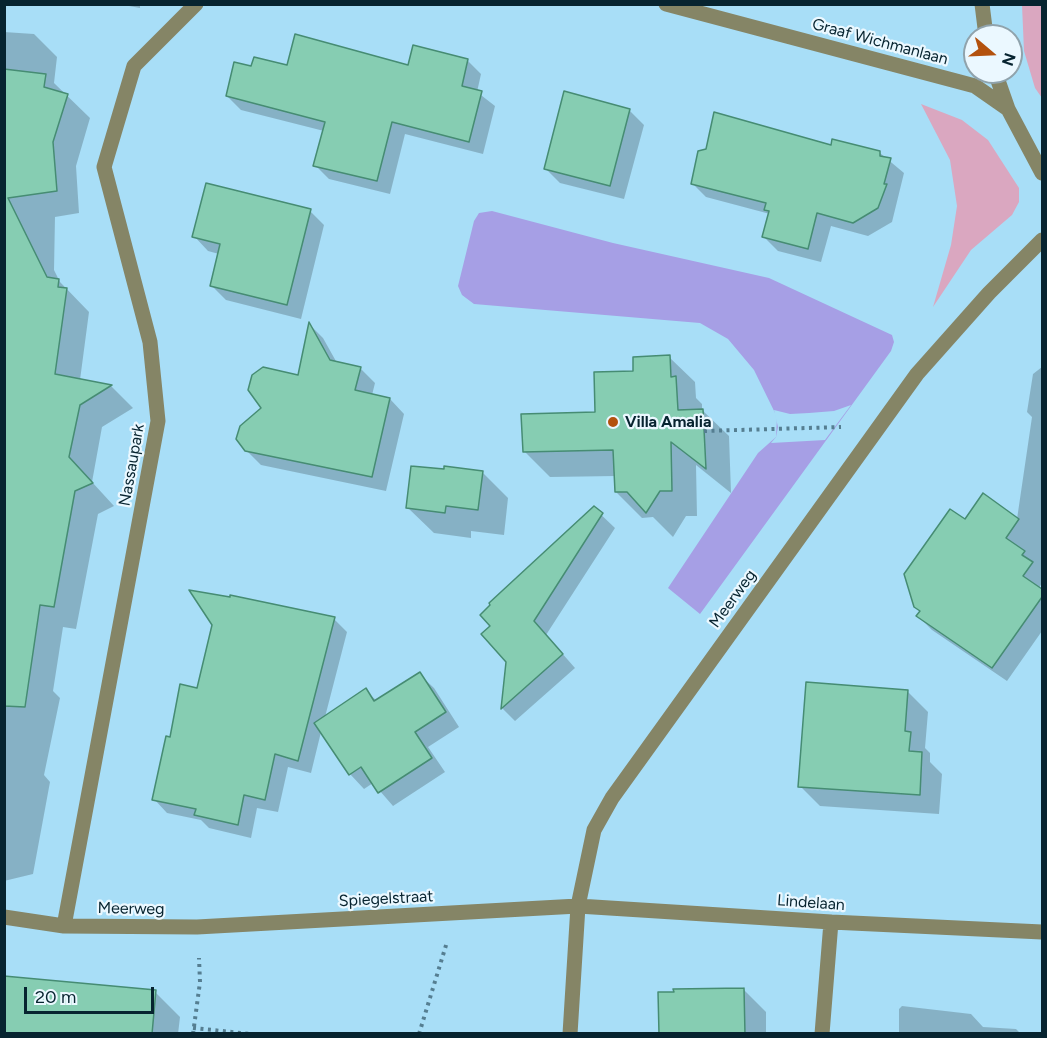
<!DOCTYPE html>
<style>
body{margin:0}
#map{position:relative;width:1047px;height:1038px;overflow:hidden;background:#a8def7;font-family:Figtree,sans-serif}
canvas{display:block}
.frame{position:absolute;inset:0;border:6px solid #072430;pointer-events:none}
.north{position:absolute;left:963px;top:24px;width:60px;height:60px;box-sizing:border-box;background:#ebf8ff;border:2px solid #90a3ac;border-radius:50%;rotate:109deg;font-size:16px;font-weight:700;line-height:24px;text-align:center;color:#072430}
.north::after{content:'';display:block;margin:auto;width:21px;height:27px;background:#b3520e;clip-path:polygon(50% 0,100% 100%,50% 72%,0 100%)}
.scale{position:absolute;left:24px;top:987px;width:130px;height:27px;box-sizing:border-box;border:3px solid #072430;border-top:0;padding-left:8px;font-size:18px;line-height:21px;white-space:nowrap;color:#072430;-webkit-text-stroke:4px #ebf8ff;paint-order:stroke}
</style>
<div id="map">
<canvas width="1047" height="1038"></canvas>
<div class="frame"></div>
<div class="north">N</div>
<div class="scale">20 m</div>
</div>
<script>
const ctx = document.querySelector('canvas').getContext('2d');
ctx.lineJoin = 'round';
function paint(path, color) { ctx.fillStyle = color; ctx.fill(path, 'evenodd'); }
const toPath = rows => new Path2D(rows.map(r => 'M' + r).join(''));
function strokePath(path, color, width, dash) { ctx.strokeStyle = color; ctx.lineWidth = width; ctx.lineCap = dash ? 'butt' : 'round'; ctx.setLineDash(dash || []); ctx.stroke(path); }
function write(font, color, halo, rows, align = 'center') {
  ctx.font = font + ' Figtree,sans-serif'; ctx.lineWidth = 4.5; ctx.setLineDash([]); ctx.textBaseline = 'middle'; ctx.strokeStyle = halo; ctx.fillStyle = color; for (const [text, x, y, turn = 0] of rows) {
    ctx.save(); ctx.translate(x, y); ctx.rotate((+turn || 0) * Math.PI / 180); ctx.textAlign = isNaN(turn) ? turn : align; if (halo) ctx.strokeText(text, 0, 0); ctx.fillText(text, 0, 0); ctx.restore();
  }
}
const green = toPath([
 [1022,5,1042,5,1042,98,1035,88,1024,51],
 [921,104,962,120,988,140,1019,188,1019,202,1012,215,971,250,933,307,951,245,957,206,950,160]
]);
const water = toPath([
 [492,211,613,243,769,278,892,335,894,342,891,351,700,614,668,588,758,453,776,437,777,417,754,370,728,339,700,323,474,304,462,295,458,286,474,221,479,213]
]);
const pier = toPath([
 [851,405,825,440,771,443,776,437,778,427,774,410,790,414,809,413,834,411]
]);
const shadow = toPath([
 [118,4,140,4,140,8],
 [4,32,34,34,57,57,54,83,90,118,76,166,79,213,55,217,54,270,60,282,89,312,80,380,111,386,133,408,102,427,92,482,114,506,98,514,76,629,63,627,53,691,60,698,44,775,50,782,33,874,4,881],
 [414,47,468,61,481,74,477,92,495,106,483,154,405,134,390,194,329,179,315,165,324,131,241,110,227,96,252,68,409,67],
 [629,110,644,125,624,199,560,183,545,168],
 [832,146,880,153,904,173,892,222,868,236,831,226,821,262,778,251,764,237,770,214,706,197,692,183],
 [310,211,324,225,301,319,226,300,211,285,219,254,208,251,194,236],
 [310,325,323,338,337,363,360,368,375,383,372,395,390,399,404,414,386,491,261,465,246,450,299,377],
 [669,357,695,382,696,398,702,404,702,410,729,436,731,493,696,465,697,516,686,516,673,537,653,517,642,518,616,492,616,476,550,477,524,451,596,414,635,373],
 [1042,367,1042,583,1039,588,1042,591,1042,631,1007,681,932,630,918,616,965,521,1017,519,1032,417,1027,412,1033,374],
 [483,473,508,498,504,535,471,531,471,538,434,533,408,508],
 [594,508,615,528,546,635,575,668,515,721,503,709,508,662],
 [334,619,347,632,325,717,365,690,377,701,419,674,434,688,459,727,428,747,445,772,393,806,373,783,364,789,350,774,321,732,311,773,288,767,278,812,257,808,251,838,209,828,201,820,167,813,154,799,171,739,199,689],
 [907,691,928,712,925,748,930,753,930,762,942,774,939,814,820,806,800,786],
 [743,989,766,1012,766,1034,660,1034],
 [155,992,180,1017,178,1034,4,1034],
 [902,1006,971,1014,983,1027,1016,1029,1021,1034,899,1034,899,1009]
]);
const building = toPath([
 [295,34,408,65,413,45,468,59,462,86,482,91,469,142,392,122,377,181,313,166,325,122,226,96,234,62,251,66,254,57,287,65,295,34],
 [4,69,46,74,44,87,68,94,53,142,57,191,8,198,47,277,59,279,58,287,67,288,55,374,112,385,80,405,69,457,93,483,75,491,54,607,40,605,25,707,4,706,4,69],
 [564,91,630,109,610,186,544,169,564,91],
 [714,112,831,145,832,139,880,151,880,156,891,158,884,184,887,184,878,208,853,223,817,213,808,249,762,237,769,211,764,210,766,203,691,184,698,151,706,149,714,112],
 [206,183,311,209,287,305,210,286,220,244,192,237,206,183],
 [309,322,330,360,361,367,355,390,390,398,372,477,245,451,236,439,240,426,261,408,248,390,252,375,263,367,298,375,309,322],
 [670,355,671,377,676,376,678,410,703,409,706,469,671,442,672,491,660,491,646,513,627,492,615,492,613,450,523,452,521,414,595,412,594,372,633,371,633,357,670,355],
 [411,466,444,469,444,466,483,471,478,510,446,506,445,513,406,508,411,466],
 [983,493,1019,519,1006,538,1025,551,1022,555,1033,562,1023,576,1042,589,1042,597,992,668,916,616,920,611,914,607,904,574,950,509,965,519,983,493],
 [594,506,603,513,534,621,563,654,501,709,506,662,481,634,490,626,480,615,490,605,489,603,594,506],
 [189,590,230,597,230,595,335,617,298,761,275,754,265,800,244,795,238,825,194,815,196,809,152,800,166,736,170,737,180,684,197,688,212,625,189,590],
 [420,672,446,712,415,732,432,758,378,793,361,767,349,775,314,723,366,688,374,701,420,672],
 [806,682,908,690,905,731,911,732,909,751,922,752,920,795,798,787,806,682],
 [4,976,156,990,152,1034,4,1034,4,976],
 [744,988,745,1034,659,1034,658,992,674,992,673,989,744,988]
]);
const path = toPath([
 [704,431,841,427],
 [193,1028,251,1034],
 [193,1034,200,982,199,958],
 [419,1034,447,942]
]);
const minor = toPath([
 [666,4,975,86,1008,109],
 [982,4,986,36],
 [995,72,1008,109,1042,173],
 [4,917,64,926,197,927,578,906,831,922,1042,932],
 [64,926,158,421,150,342,104,167,134,66,196,4],
 [570,1034,578,906,594,830,612,798,917,374,989,293,1042,240],
 [822,1034,831,922]
]);
const markers = [
 [613,422,6,"#b3520e"]
];
const streetNames = [
 ["Graaf Wichmanlaan",880,42,15],
 ["Nassaupark",132,465,-80],
 ["Meerweg",733,599,-54],
 ["Spiegelstraat",386,899,-3],
 ["Lindelaan",811,903,4],
 ["Meerweg",131,909,1]
];
const poiNames = [
 ["Villa Amalia",625,422]
];
paint(green, '#daa7c0');
paint(water, '#a69fe5');
paint(pier, '#a8def7');
paint(shadow, '#0003');
paint(building, '#86cdb2');
strokePath(building, '#468c73', 1.5);
strokePath(path, '#557e91', 4, [3, 4.5]);
strokePath(minor, '#858566', 15);
for (const [x, y, r, color] of markers) { const dot = new Path2D(); dot.arc(x, y, r, 0, 2 * Math.PI); ctx.fillStyle = color; ctx.fill(dot); strokePath(dot, '#ebf8ff', 2); }
write('16px', '#072430', '#ebf8ff', streetNames);
write('bold 16px', '#072430', '#ebf8ff', poiNames, 'left');
</script>
